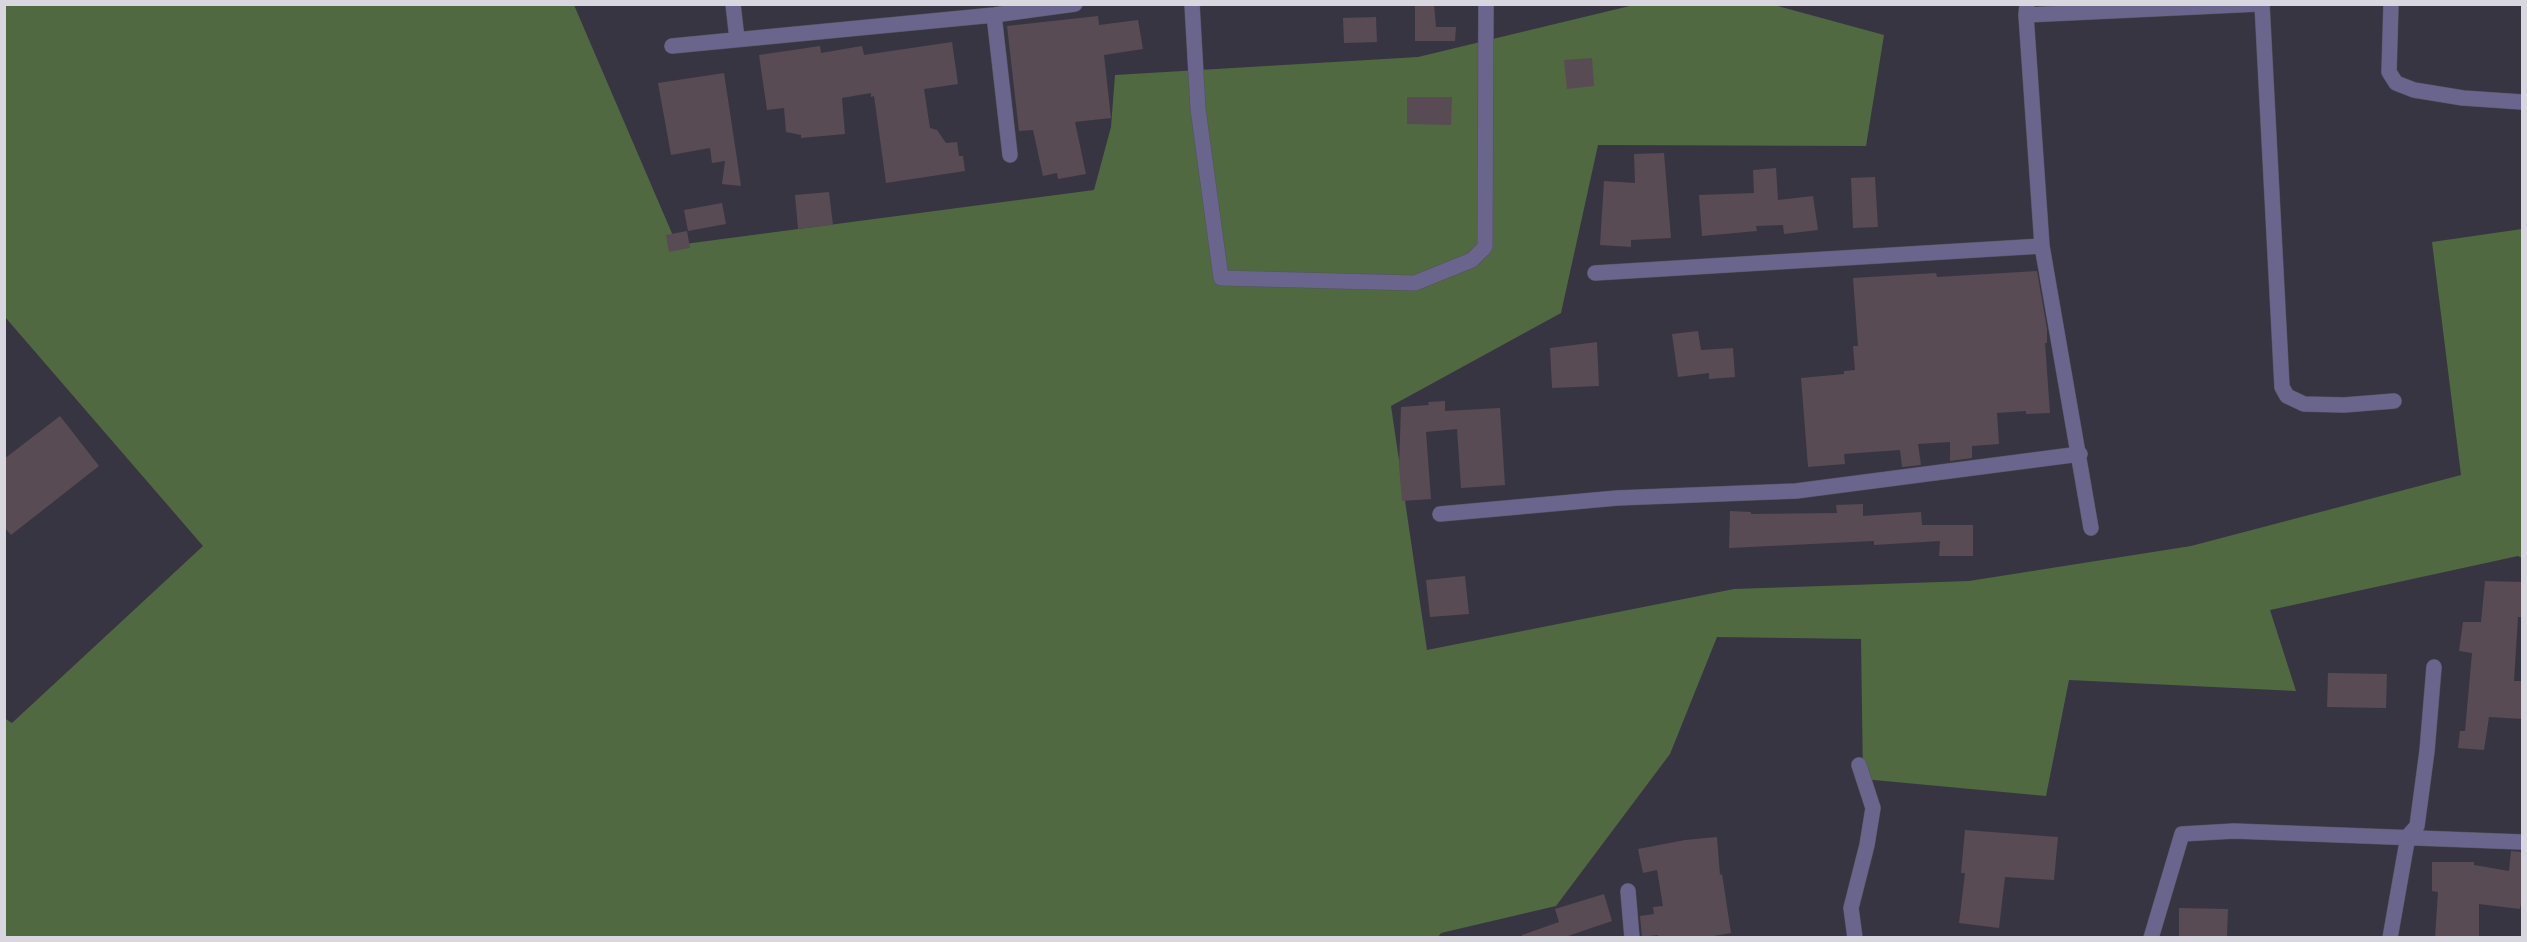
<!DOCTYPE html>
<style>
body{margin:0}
#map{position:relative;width:2527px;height:942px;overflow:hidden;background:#383542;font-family:"PT Sans Narrow",sans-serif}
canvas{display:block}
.frame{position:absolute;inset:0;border:6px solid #d8d6de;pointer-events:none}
</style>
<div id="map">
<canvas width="2527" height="942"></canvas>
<div class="frame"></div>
</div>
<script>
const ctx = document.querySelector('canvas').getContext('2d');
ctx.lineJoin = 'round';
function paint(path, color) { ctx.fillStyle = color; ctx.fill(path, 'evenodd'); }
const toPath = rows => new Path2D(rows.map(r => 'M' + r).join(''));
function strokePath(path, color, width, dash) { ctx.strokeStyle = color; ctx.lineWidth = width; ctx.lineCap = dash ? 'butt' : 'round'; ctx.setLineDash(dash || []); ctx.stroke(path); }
const green = toPath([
 [1638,4,1774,5,1884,35,1866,146,1598,145,1561,313,1391,406,1427,650,1734,589,1969,581,2191,546,2461,475,2432,242,2522,229,2522,558,2518,556,2270,610,2296,691,2069,680,2046,796,1863,779,1861,639,1717,637,1670,754,1556,906,1441,933,1438,937,5,937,4,718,12,723,203,546,5,317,5,5,574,5,677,245,1094,190,1111,127,1115,75,1418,57]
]);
const building = toPath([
 [1415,4,1434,4,1436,27,1456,27,1455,41,1415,41],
 [1098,16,1099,25,1138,20,1143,49,1104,55,1111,118,1075,122,1086,174,1058,179,1057,173,1043,176,1033,130,1019,131,1007,26],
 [1376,17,1377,42,1344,43,1343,18],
 [952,42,958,84,924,89,930,128,937,130,946,143,957,142,959,156,963,156,965,171,886,183,874,96,871,97,871,93,842,98,845,134,801,138,801,135,786,132,784,108,767,110,759,55,820,46,821,53,862,46,864,55],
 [1592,58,1594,86,1567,89,1564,60],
 [724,73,737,159,741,186,722,184,725,161,712,163,710,148,671,155,658,83],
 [1407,97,1452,97,1451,125,1407,124],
 [1664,153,1671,238,1631,240,1631,247,1600,245,1604,181,1635,183,1634,154],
 [1776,168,1778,200,1813,196,1818,230,1784,234,1783,225,1756,226,1757,231,1702,236,1699,195,1754,193,1753,170],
 [1875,177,1878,227,1853,228,1851,178],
 [829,192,833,225,798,229,795,195],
 [722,203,726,224,688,231,684,210],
 [687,231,690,248,669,252,666,235],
 [2037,271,2047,329,2047,343,2045,343,2050,413,2026,414,2026,411,1997,413,1999,444,1972,446,1972,458,1950,461,1950,442,1918,444,1921,465,1902,467,1900,450,1844,454,1845,464,1808,467,1801,378,1844,374,1844,371,1855,370,1853,346,1858,346,1853,278,1936,273,1937,277],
 [1698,331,1701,350,1733,348,1735,377,1709,379,1709,373,1678,377,1672,334],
 [1597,342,1599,386,1552,388,1550,348],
 [1445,401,1445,411,1500,408,1505,485,1461,488,1457,429,1426,432,1431,499,1402,501,1399,467,1401,407,1429,405,1428,402],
 [60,416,99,466,11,535,4,527,4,459],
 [1863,504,1863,516,1921,512,1922,525,1973,525,1973,556,1939,556,1940,541,1874,545,1874,541,1729,548,1730,511,1751,512,1751,514,1837,513,1836,505],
 [1465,576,1469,614,1430,617,1426,580],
 [2485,581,2523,582,2523,617,2518,617,2514,681,2523,681,2523,719,2489,717,2484,750,2458,748,2460,731,2465,731,2472,653,2459,651,2463,622,2481,622],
 [2328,673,2387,674,2386,708,2327,707],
 [1965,830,2058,837,2054,880,2005,877,1999,928,1959,923,1965,873,1961,873],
 [1717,837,1720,875,1722,874,1731,933,1702,938,1658,938,1658,935,1642,937,1640,916,1654,914,1653,907,1663,906,1657,870,1643,873,1638,849,1685,840],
 [2511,851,2523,852,2523,893,2520,909,2479,904,2479,938,2435,938,2438,892,2432,891,2432,862,2474,862,2474,865,2509,871],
 [1604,894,1612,921,1562,938,1522,938,1522,935,1559,922,1555,909],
 [2179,908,2228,909,2227,938,2179,938]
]);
const minor = toPath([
 [733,4,737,39],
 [1192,4,1198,109,1221,278,1415,283,1472,260,1485,247,1486,4],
 [2027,4,2026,15,2042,246,2091,528],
 [2262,4,2282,387,2287,396,2304,404,2344,405,2394,401],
 [2391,4,2389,72,2396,83,2414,90,2463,98,2522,102],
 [994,15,1010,155],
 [2026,15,2259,4],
 [672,46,994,15,1075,4],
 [1595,273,2042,246],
 [1440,514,1617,498,1796,491,2080,454],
 [1628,891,1632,938],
 [1855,938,1851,908,1867,845,1873,808,1859,765],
 [2151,938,2182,834,2234,831,2522,842],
 [2390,938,2408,836,2417,826,2427,751,2434,667]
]);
paint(green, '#506941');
paint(building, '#584b54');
strokePath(minor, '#55525e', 16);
strokePath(minor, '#6a658c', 15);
</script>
